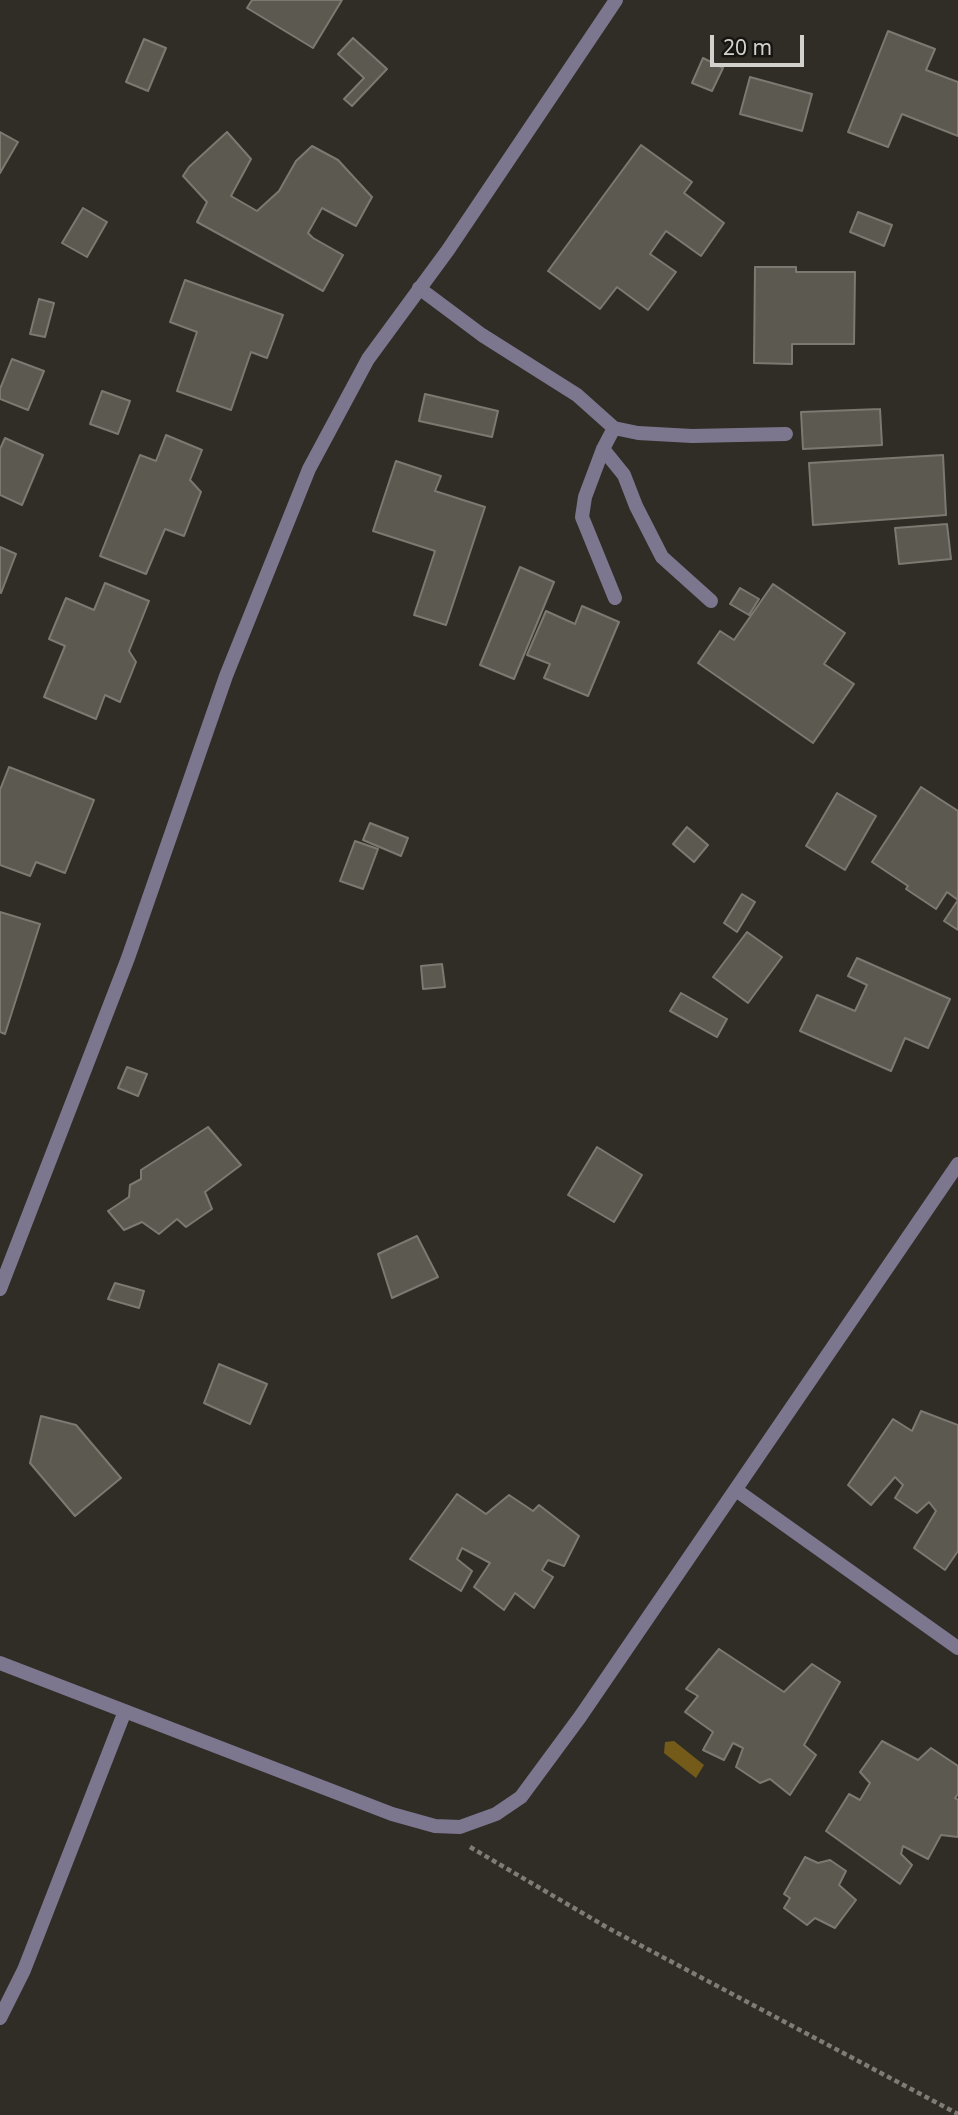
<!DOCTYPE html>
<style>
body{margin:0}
#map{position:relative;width:958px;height:2115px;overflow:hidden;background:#302d26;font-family:"Noto Sans",sans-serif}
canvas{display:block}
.scale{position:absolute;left:710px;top:35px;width:94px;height:32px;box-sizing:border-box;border:4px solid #d3d1cc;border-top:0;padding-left:9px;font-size:21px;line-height:24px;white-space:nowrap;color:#d3d1cc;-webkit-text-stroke:5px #171512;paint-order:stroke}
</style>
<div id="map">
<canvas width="958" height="2115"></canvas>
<div class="scale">20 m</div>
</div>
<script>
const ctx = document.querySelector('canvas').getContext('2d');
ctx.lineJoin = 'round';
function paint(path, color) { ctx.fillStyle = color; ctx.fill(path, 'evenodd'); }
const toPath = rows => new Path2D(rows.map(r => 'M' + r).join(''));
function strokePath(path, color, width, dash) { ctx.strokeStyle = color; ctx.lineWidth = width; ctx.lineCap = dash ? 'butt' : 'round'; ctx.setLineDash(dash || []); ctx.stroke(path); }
const water = toPath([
 [674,1741,704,1765,696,1778,664,1753,665,1742]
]);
const building = toPath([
 [252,0,342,0,313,48,247,8,252,0],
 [888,31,935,49,926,70,958,82,958,136,902,114,888,147,848,132,888,31],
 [353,38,387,69,352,106,344,99,364,78,338,54,353,38],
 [144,39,166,48,148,91,126,82,144,39],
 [703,58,723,68,712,91,692,83,703,58],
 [750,77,812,94,802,131,740,114,750,77],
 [0,132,18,142,0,173,0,132],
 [227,132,251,159,231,196,257,211,279,191,296,161,312,146,338,160,372,197,356,226,322,208,308,233,313,238,343,255,323,291,197,222,207,202,183,176,189,167,227,132],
 [641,145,692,182,684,193,724,223,701,256,666,231,650,254,676,272,648,310,617,287,600,309,548,271,641,145],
 [83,208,107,222,87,257,62,243,83,208],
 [858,212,892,225,884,246,850,232,858,212],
 [755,267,796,267,796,272,855,272,854,344,792,344,792,364,754,363,755,267],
 [185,280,283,315,267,358,251,352,231,410,177,391,197,332,170,322,185,280],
 [39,299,54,303,45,337,30,334,39,299],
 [12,359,44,371,28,410,0,399,0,389,12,359],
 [102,391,130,401,118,434,90,424,102,391],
 [425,394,498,411,492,437,419,421,425,394],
 [880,409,882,445,803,449,801,412,880,409],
 [166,435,202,450,190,480,201,492,184,536,165,529,146,574,100,556,140,455,156,461,166,435],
 [5,438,43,455,22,505,0,495,0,449,5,438],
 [943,455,946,515,813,525,809,463,943,455],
 [396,461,441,476,435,491,485,507,446,625,414,615,435,551,373,531,396,461],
 [947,524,951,559,899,564,895,528,947,524],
 [0,547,16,554,1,593,0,592,0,547],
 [520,567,554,582,514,679,480,665,520,567],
 [105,583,149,601,129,651,136,662,120,702,105,695,96,719,44,697,65,646,49,639,66,598,94,610,105,583],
 [773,584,845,633,824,664,854,684,813,743,698,663,720,631,734,640,773,584],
 [740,588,759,599,749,615,730,604,740,588],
 [582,606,619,622,588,696,544,678,550,664,527,655,546,611,575,624,582,606],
 [9,767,94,800,65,873,36,862,30,876,0,865,0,790,9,767],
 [921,787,958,811,958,930,944,921,958,900,947,892,936,909,906,889,908,886,872,862,921,787],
 [837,793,876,816,845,870,806,846,837,793],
 [370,823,408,838,401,856,363,840,370,823],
 [687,827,708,845,694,862,673,844,687,827],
 [355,841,378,849,363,889,340,881,355,841],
 [742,894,755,902,737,932,724,923,742,894],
 [0,912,40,924,5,1034,0,1032,0,912],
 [747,932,782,957,748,1003,713,977,747,932],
 [857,958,950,999,928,1048,905,1038,891,1071,800,1031,817,995,855,1011,867,985,848,976,857,958],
 [442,964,445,987,423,989,421,966,442,964],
 [681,993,727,1019,717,1037,670,1011,681,993],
 [127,1067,147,1074,138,1096,118,1088,127,1067],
 [208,1127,241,1165,205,1192,212,1209,186,1227,177,1219,159,1234,142,1222,124,1230,108,1211,129,1197,130,1185,141,1179,141,1170,208,1127],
 [597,1147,642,1175,614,1222,568,1195,597,1147],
 [417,1236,438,1277,392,1298,378,1254,417,1236],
 [115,1283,144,1291,139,1308,108,1299,115,1283],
 [219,1364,267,1384,250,1424,204,1403,219,1364],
 [921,1411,958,1425,958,1551,945,1570,914,1548,936,1511,929,1502,917,1513,895,1498,903,1485,895,1477,871,1505,848,1485,893,1419,912,1431,921,1411],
 [41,1416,76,1425,121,1478,75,1516,30,1463,41,1416],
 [457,1494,486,1514,509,1495,533,1511,539,1505,579,1536,564,1566,548,1560,542,1570,553,1577,534,1608,515,1593,504,1610,474,1587,490,1563,462,1548,457,1559,472,1571,461,1591,410,1559,457,1494],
 [719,1649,784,1692,812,1664,840,1682,804,1745,816,1755,790,1795,770,1779,760,1783,736,1767,743,1748,733,1743,724,1760,703,1750,713,1732,685,1712,698,1696,686,1689,719,1649],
 [882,1741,918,1760,931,1748,958,1766,958,1794,955,1798,958,1800,958,1837,941,1835,928,1859,903,1846,901,1854,912,1865,900,1884,826,1831,849,1794,860,1800,870,1783,860,1772,882,1741],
 [805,1857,818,1863,830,1860,846,1871,839,1885,856,1900,835,1928,815,1918,807,1925,784,1908,790,1898,784,1894,805,1857]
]);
const path = toPath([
 [470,1847,608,1928,958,2114]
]);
const service = toPath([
 [419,288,482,335,577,395,614,428,638,433,692,436,786,434],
 [614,428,603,449,585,497,582,517,615,598],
 [603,449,624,475,636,506,662,557,711,601]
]);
const minor = toPath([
 [0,1289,128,958,226,676,309,469,368,359,448,250,616,0],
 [736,1490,958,1648],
 [0,1663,392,1814,435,1826,460,1827,496,1814,521,1797,580,1717,958,1164],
 [0,2018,24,1970,125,1711]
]);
paint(water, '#745b1a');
paint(building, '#5c5951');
strokePath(building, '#7c7971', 2);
strokePath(path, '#7f7c76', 4.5, [5, 3.5]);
strokePath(service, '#7d768f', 14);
strokePath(minor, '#7d768f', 14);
</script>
